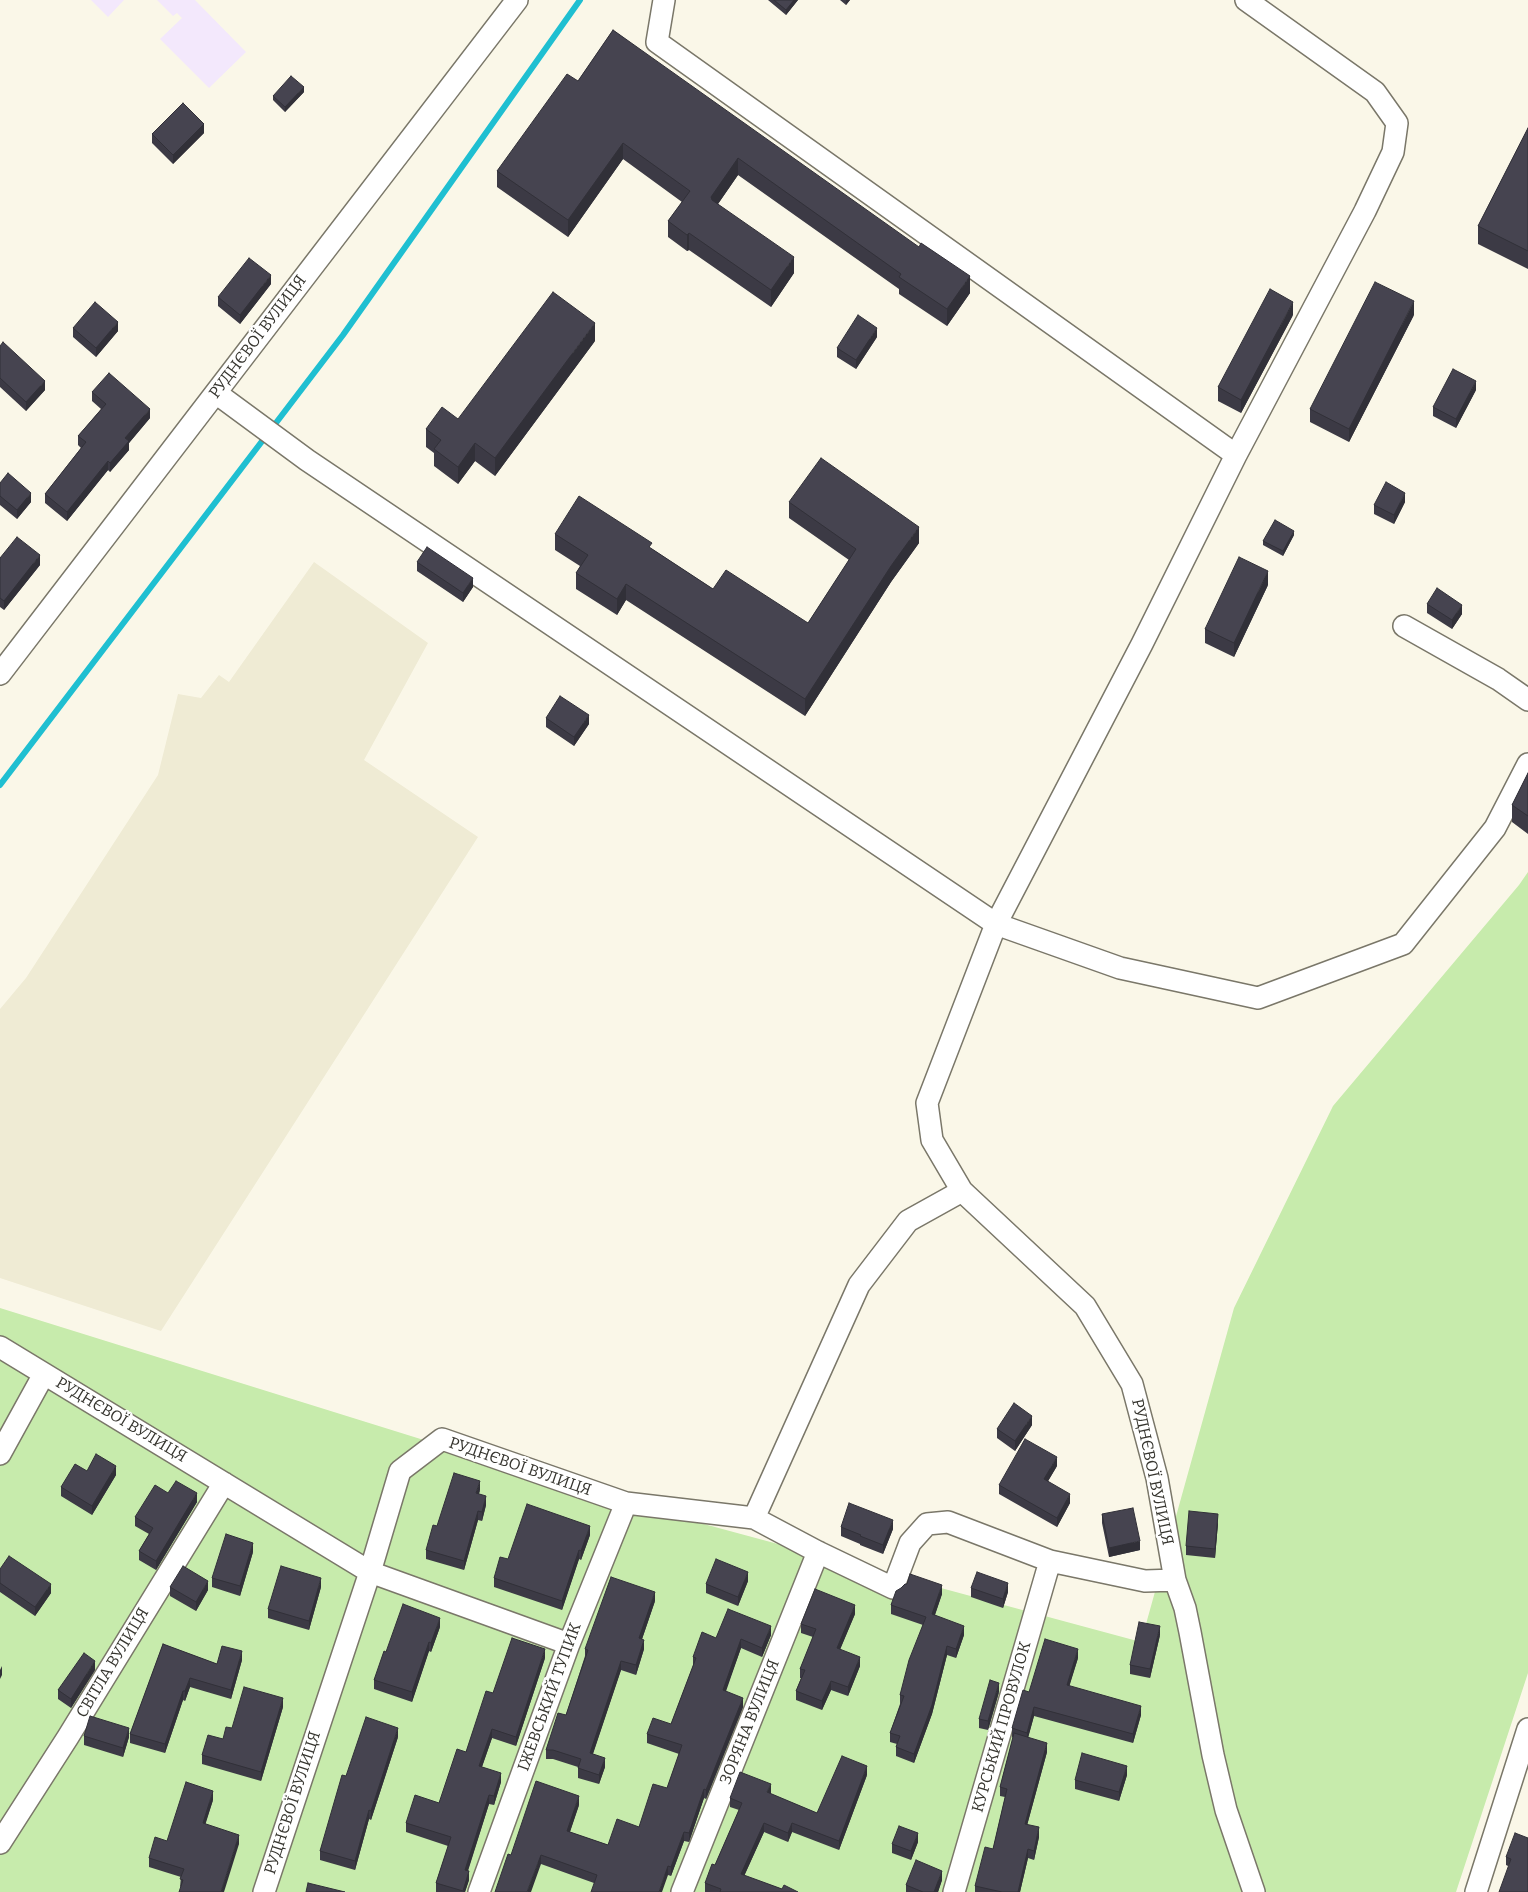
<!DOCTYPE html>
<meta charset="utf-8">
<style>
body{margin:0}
canvas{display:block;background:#faf7e8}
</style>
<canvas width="1528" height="1892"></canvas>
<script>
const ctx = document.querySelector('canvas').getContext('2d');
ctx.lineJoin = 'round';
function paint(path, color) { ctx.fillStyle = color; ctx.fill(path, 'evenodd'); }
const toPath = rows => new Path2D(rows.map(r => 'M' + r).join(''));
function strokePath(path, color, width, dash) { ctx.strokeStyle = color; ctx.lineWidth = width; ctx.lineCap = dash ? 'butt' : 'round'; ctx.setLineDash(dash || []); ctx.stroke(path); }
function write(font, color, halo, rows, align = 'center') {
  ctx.font = font + ' Bitter,serif'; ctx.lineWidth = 5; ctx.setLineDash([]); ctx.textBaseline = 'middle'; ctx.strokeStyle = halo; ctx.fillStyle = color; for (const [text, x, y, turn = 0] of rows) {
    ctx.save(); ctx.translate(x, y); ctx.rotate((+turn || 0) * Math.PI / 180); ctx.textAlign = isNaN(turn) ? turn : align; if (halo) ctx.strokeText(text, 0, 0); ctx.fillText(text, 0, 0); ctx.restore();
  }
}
const built = toPath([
 [314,562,428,643,364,760,478,837,161,1331,0,1278,0,1009,26,978,158,775,178,694,201,698,219,675,229,682]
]);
const education = toPath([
 [91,0,124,0,108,17],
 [157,0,195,0,246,52,209,88,160,39,182,18,177,13,173,16]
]);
const green = toPath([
 [1528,872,1528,1673,1456,1892,0,1892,0,1308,626,1503,1141,1642,1234,1308,1333,1106,1519,885]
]);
const stream = toPath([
 [0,785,343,335,580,0]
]);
const minor = toPath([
 [664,0,657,42,1236,455],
 [216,393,307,460,996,924,1120,968,1258,998,1403,944,1495,828,1528,764],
 [1404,626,1498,679,1528,700],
 [0,674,517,0],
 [962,1191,932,1140,927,1103,996,924,1142,644,1236,455,1365,211,1393,152,1397,123,1375,92,1246,0],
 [0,1347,370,1572,569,1644],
 [0,1454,44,1374],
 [754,1518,859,1285,908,1221,962,1191,1085,1306,1132,1384,1157,1478,1175,1580,1185,1608,1190,1632,1213,1755,1226,1810,1254,1892],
 [0,1843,68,1737,224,1483],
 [264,1892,370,1572,400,1471,442,1439,626,1503,754,1518,818,1552,893,1588,910,1543,927,1524,948,1522,1050,1561,1145,1581,1175,1580],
 [479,1892,569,1644,626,1503],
 [682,1892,818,1552],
 [954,1892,1050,1561],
 [1476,1892,1528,1729]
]);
const wall = toPath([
 [768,0,798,0,786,15],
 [840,0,850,0,846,5],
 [613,30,970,293,947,326,899,294,899,289,738,175,718,204,794,273,771,307,689,250,687,251,668,237,668,221,682,202,623,159,568,237,497,187,497,171,578,81],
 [304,92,285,112,273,100,273,96],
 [1528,128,1528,269,1478,244,1478,226],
 [204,133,173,164,152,143,152,134],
 [271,284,240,324,218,306,218,297],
 [1293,315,1241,413,1218,401,1218,387],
 [1414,315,1349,442,1310,422,1310,409],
 [73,328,118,331,96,357,73,337],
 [877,337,856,369,837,357,837,348],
 [595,341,495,476,475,461,458,484,434,466,434,453,426,447,426,429,458,419],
 [0,346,45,390,26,411,0,387],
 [1476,390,1456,428,1433,416,1433,407],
 [92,392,150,418,129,443,129,450,110,472,108,470,67,521,45,503,45,494,81,448,78,445,78,436,101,409,92,401],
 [0,483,31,502,17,519,0,505],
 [789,502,919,543,891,582,805,716,626,600,617,615,576,589,576,573,580,566,555,550,555,534,652,549,713,589,808,623,849,560,789,518],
 [1405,502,1394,524,1374,514,1374,505],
 [1294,535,1283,556,1263,545,1263,541],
 [0,558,40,565,4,610,0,607],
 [417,562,473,587,463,602,417,571],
 [1268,585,1234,657,1205,643,1205,629],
 [1427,604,1462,614,1452,629,1427,613],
 [546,718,589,724,574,746,546,727],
 [1528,773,1528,834,1512,822,1512,805],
 [1032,1425,1015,1451,997,1438,997,1429],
 [1057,1466,1048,1481,1070,1503,1057,1527,999,1494,999,1485],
 [87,1471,116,1475,92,1515,61,1496,61,1487],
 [480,1490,479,1494,486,1505,482,1521,478,1520,464,1570,426,1559,426,1550,437,1526],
 [168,1493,197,1502,156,1570,139,1560,139,1551,149,1534,135,1526,135,1517],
 [1102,1514,1140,1550,1109,1557,1102,1523],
 [1218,1523,1215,1558,1186,1555,1186,1546],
 [841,1527,893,1529,883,1554,860,1545,860,1544,841,1536],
 [590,1535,581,1560,579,1559,562,1610,494,1587,494,1578,508,1559],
 [253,1552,240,1596,212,1587,212,1578],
 [0,1569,51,1593,35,1616,0,1592],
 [748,1581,738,1606,706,1593,706,1584],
 [170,1587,208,1590,196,1611,170,1596],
 [321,1587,309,1630,268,1618,268,1609],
 [901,1588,942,1594,935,1615,964,1635,956,1658,947,1655,932,1714,914,1763,896,1756,896,1747,897,1744,890,1742,890,1733,900,1704,900,1695,923,1625,891,1614,891,1605],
 [971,1588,1008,1592,1003,1608,971,1597],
 [655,1601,642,1639,644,1649,636,1675,621,1670,593,1754,605,1767,599,1784,578,1778,578,1767,553,1759,546,1759,546,1750,566,1715,585,1656,585,1649],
 [855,1614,840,1649,860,1666,848,1696,831,1690,822,1710,796,1700,796,1691,801,1678,800,1678,800,1669,813,1637,801,1633,801,1624],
 [440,1627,431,1652,429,1651,412,1702,374,1689,374,1680,386,1652],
 [771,1635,762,1657,741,1648,725,1692,743,1707,706,1799,704,1798,689,1842,684,1841,671,1876,668,1875,594,1883,541,1864,511,1855,579,1805,570,1832,608,1845,639,1827,667,1788,679,1754,647,1743,647,1734,671,1724,693,1666,693,1657,716,1638],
 [1160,1635,1150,1678,1130,1674,1130,1665],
 [163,1644,217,1664,242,1660,231,1699,190,1687,185,1701,183,1700,165,1753,130,1743,130,1734],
 [545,1658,516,1746,492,1738,482,1767,501,1782,494,1805,489,1804,468,1871,469,1880,465,1892,436,1892,436,1883,448,1846,406,1832,406,1823,439,1803,466,1752,493,1693],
 [1078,1658,1069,1686,1141,1715,1133,1743,1034,1716,1028,1737,1047,1752,1027,1825,1039,1837,1034,1860,1028,1858,1020,1892,975,1892,975,1886,993,1849,1005,1797,1000,1796,1000,1787,1013,1738,1012,1737,1012,1728,1029,1692],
 [95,1670,71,1708,58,1699,58,1690],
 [999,1692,988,1730,979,1728,979,1719],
 [283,1707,261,1781,202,1764,202,1755,223,1739,232,1728],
 [84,1736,129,1737,123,1757,84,1745],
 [398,1737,371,1820,369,1819,355,1870,320,1860,320,1851,346,1776],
 [867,1775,839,1850,792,1832,788,1842,764,1832,744,1876,782,1889,798,1892,705,1892,705,1883,715,1865,739,1810,730,1807,730,1798,771,1793,771,1794,817,1813],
 [1127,1775,1119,1801,1075,1789,1075,1780],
 [213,1800,205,1824,239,1844,180,1887,181,1877,149,1867,149,1858],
 [1528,1838,1508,1866,1506,1865,1506,1857],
 [918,1842,911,1860,892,1853,892,1844],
 [942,1880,938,1892,906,1892,906,1885]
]);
const shadedWall = toPath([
 [794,0,798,0,786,15,786,10],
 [846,0,850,0,846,5],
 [304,87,304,92,285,112,285,107],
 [204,124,204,133,173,164,173,155],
 [623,143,623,159,568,237,568,220],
 [738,158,738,175,711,214,711,197],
 [689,233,689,250,687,251,687,235],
 [794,257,794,273,771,307,771,290],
 [271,275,271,284,240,324,240,315],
 [970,276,970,293,947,326,947,309],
 [1414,301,1414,315,1349,442,1349,429],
 [1293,302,1293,315,1241,413,1241,400],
 [118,322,118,331,96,357,96,348],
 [595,323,595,341,495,476,495,458],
 [877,328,877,337,856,369,856,360],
 [45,381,45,390,26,411,26,402],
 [1476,381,1476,390,1456,428,1456,419],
 [150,409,150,418,129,443,129,450,110,472,110,463,125,438],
 [475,443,475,461,458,484,458,467],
 [108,461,108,470,67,521,67,512],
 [31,493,31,502,17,519,17,510],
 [1405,493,1405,502,1394,524,1394,515],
 [919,527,919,543,891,582,805,716,805,699,891,566],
 [1294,531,1294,535,1283,556,1283,551],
 [40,555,40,565,4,610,4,601],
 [1268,571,1268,585,1234,657,1234,643],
 [473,578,473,587,463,602,463,593],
 [626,584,626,600,617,615,617,599],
 [1462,605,1462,614,1452,629,1452,620],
 [589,715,589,724,574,746,574,737],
 [1032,1416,1032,1425,1015,1451,1015,1441],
 [1057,1457,1057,1466,1044,1488,1044,1479],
 [116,1466,116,1475,92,1515,92,1506],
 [480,1481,480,1490,476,1502,476,1493],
 [197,1493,197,1502,156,1570,156,1561],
 [1070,1494,1070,1503,1057,1527,1057,1518],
 [486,1496,486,1505,482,1521,482,1512],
 [478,1511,478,1520,464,1570,464,1561],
 [1218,1514,1218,1523,1215,1558,1215,1549],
 [893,1520,893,1529,883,1554,883,1545],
 [590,1526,590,1535,581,1560,581,1551],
 [1140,1541,1140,1550,1109,1557,1109,1548],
 [253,1543,253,1552,240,1596,240,1586],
 [579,1550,579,1559,562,1610,562,1601],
 [748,1572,748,1581,738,1606,738,1597],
 [321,1578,321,1587,309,1630,309,1621],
 [208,1581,208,1590,196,1611,196,1602],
 [1008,1583,1008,1592,1003,1608,1003,1599],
 [51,1584,51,1593,35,1616,35,1607],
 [942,1585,942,1594,932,1623,932,1614],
 [655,1592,655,1601,639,1648,639,1638],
 [855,1605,855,1614,837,1657,837,1648],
 [440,1618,440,1627,431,1652,431,1643],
 [771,1626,771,1635,762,1657,762,1648],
 [964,1626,964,1635,956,1658,956,1649],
 [1160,1626,1160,1635,1150,1678,1150,1669],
 [741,1639,741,1648,723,1700,723,1690],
 [644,1640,644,1649,636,1675,636,1665],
 [429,1642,429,1651,412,1702,412,1692],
 [947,1646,947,1655,932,1714,914,1763,914,1754],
 [545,1649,545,1658,516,1746,516,1737],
 [1078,1649,1078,1658,1067,1694,1067,1685],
 [242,1651,242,1660,231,1699,231,1690],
 [860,1657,860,1666,848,1696,848,1687],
 [95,1661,95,1670,71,1708,71,1699],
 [621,1661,621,1670,590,1762,590,1753],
 [2,1666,2,1675,0,1679,0,1670],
 [190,1678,190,1687,185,1701,185,1691],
 [831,1681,831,1690,822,1710,822,1701],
 [999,1683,999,1692,988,1730,988,1721],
 [183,1691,183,1700,165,1753,165,1744],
 [283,1698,283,1707,261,1781,261,1772],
 [743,1698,743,1707,706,1799,706,1790],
 [1141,1706,1141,1715,1133,1743,1133,1734],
 [1034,1707,1034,1716,1027,1742,1027,1733],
 [129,1728,129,1737,123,1757,123,1748],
 [398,1728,398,1737,371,1820,371,1811],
 [492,1729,492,1738,479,1775,479,1766],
 [1047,1743,1047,1752,1025,1833,1025,1824],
 [605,1758,605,1767,599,1784,599,1775],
 [867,1766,867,1775,839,1850,839,1841],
 [1127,1766,1127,1775,1119,1801,1119,1792],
 [501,1773,501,1782,494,1805,494,1796],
 [771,1784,771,1793,767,1801,767,1792],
 [704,1789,704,1798,689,1842,689,1833],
 [213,1791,213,1800,203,1832,203,1823],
 [489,1795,489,1804,465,1879,465,1870],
 [579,1796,579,1805,567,1840,567,1831],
 [369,1810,369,1819,355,1870,355,1861],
 [764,1823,764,1832,741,1883,741,1874],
 [792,1823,792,1832,788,1842,788,1833],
 [1039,1827,1039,1837,1034,1860,1034,1851],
 [684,1832,684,1841,671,1876,671,1867],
 [918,1833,918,1842,911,1860,911,1851],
 [239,1835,239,1844,224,1892,221,1892],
 [1028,1849,1028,1858,1020,1892,1018,1892],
 [541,1855,541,1864,531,1892,527,1892],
 [668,1866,668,1875,662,1892,659,1892],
 [469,1871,469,1880,465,1892,463,1892],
 [942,1871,942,1880,938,1892,934,1892]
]);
const building = toPath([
 [774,0,794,0,786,10,774,0],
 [613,30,919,247,921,243,970,276,947,309,899,277,901,274,738,158,711,197,712,200,794,257,771,290,689,233,687,235,668,221,690,191,623,143,568,220,497,171,567,74,578,81,613,30],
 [291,76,304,87,285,107,273,96,291,76],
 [183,103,204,124,173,155,152,134,183,103],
 [1528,128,1528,251,1478,226,1528,128],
 [249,258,271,275,240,315,218,297,249,258],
 [1375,282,1414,301,1349,429,1310,409,1375,282],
 [1270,289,1293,302,1241,400,1218,387,1270,289],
 [553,292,595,323,495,458,475,443,458,467,434,449,441,440,426,429,442,407,458,419,553,292],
 [95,302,118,322,96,348,73,328,95,302],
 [858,315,877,328,856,360,837,348,858,315],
 [3,342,45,381,26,402,0,378,0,346,3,342],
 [1453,369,1476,381,1456,419,1433,407,1453,369],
 [109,373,150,409,125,438,129,441,110,463,108,461,67,512,45,494,86,442,78,436,106,404,92,392,109,373],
 [821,458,919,527,891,566,805,699,626,584,617,599,576,573,588,555,555,534,579,496,652,543,649,547,713,589,726,570,808,623,856,549,789,502,821,458],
 [8,473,31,493,17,510,0,496,0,483,8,473],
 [1386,482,1405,493,1394,515,1374,505,1386,482],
 [1275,520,1294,531,1283,551,1263,541,1275,520],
 [17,537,40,555,4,601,0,598,0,558,17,537],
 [427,547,473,578,463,593,417,562,427,547],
 [1239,557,1268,571,1234,643,1205,629,1239,557],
 [1437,588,1462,605,1452,620,1427,604,1437,588],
 [560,696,589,715,574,737,546,718,560,696],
 [1528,773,1528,816,1512,805,1528,773],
 [1014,1403,1032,1416,1015,1441,997,1429,1014,1403],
 [1025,1439,1057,1457,1044,1479,1070,1494,1057,1518,999,1485,1025,1439],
 [96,1454,116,1466,92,1506,61,1487,75,1464,87,1471,96,1454],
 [454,1473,480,1481,476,1493,486,1496,482,1512,478,1511,464,1561,426,1550,433,1525,437,1526,454,1473],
 [176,1481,197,1493,156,1561,139,1551,153,1528,135,1517,155,1485,168,1493,176,1481],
 [849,1503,893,1520,883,1545,860,1536,861,1535,841,1527,849,1503],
 [527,1504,590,1526,581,1551,579,1550,562,1601,494,1578,500,1557,508,1559,527,1504],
 [1133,1508,1140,1541,1109,1548,1102,1514,1133,1508],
 [1189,1511,1218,1514,1215,1549,1186,1546,1189,1511],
 [226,1534,253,1543,240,1586,212,1578,226,1534],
 [9,1556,51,1584,35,1607,0,1583,0,1569,9,1556],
 [716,1559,748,1572,738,1597,706,1584,716,1559],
 [183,1566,208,1581,196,1602,170,1587,183,1566],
 [281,1566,321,1578,309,1621,268,1609,281,1566],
 [977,1572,1008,1583,1003,1599,971,1588,977,1572],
 [910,1574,942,1585,932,1614,964,1626,956,1649,947,1646,932,1705,914,1754,896,1747,900,1736,890,1733,904,1696,900,1695,909,1660,926,1617,891,1605,896,1591,901,1588,905,1584,907,1584,910,1574],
 [611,1577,655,1592,639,1638,644,1640,636,1665,621,1661,590,1753,605,1758,599,1775,578,1768,581,1759,553,1750,546,1750,558,1713,566,1715,588,1650,585,1649,611,1577],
 [815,1589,855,1605,837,1648,860,1657,848,1687,831,1681,822,1701,796,1691,805,1670,800,1669,816,1629,801,1624,815,1589],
 [403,1604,440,1618,431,1643,429,1642,412,1692,374,1680,384,1651,386,1652,403,1604],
 [728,1609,771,1626,762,1648,741,1639,723,1690,743,1698,706,1790,704,1789,689,1833,684,1832,671,1867,668,1866,659,1892,591,1892,597,1875,541,1855,527,1892,495,1892,508,1854,511,1855,536,1781,579,1796,567,1831,608,1845,617,1819,639,1827,653,1784,667,1788,682,1745,647,1734,653,1718,671,1724,696,1658,693,1657,702,1632,716,1638,728,1609],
 [1139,1622,1160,1626,1150,1669,1130,1665,1139,1622],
 [512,1638,545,1649,516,1737,492,1729,479,1766,501,1773,494,1796,489,1795,465,1870,469,1871,463,1891,436,1883,451,1837,406,1823,415,1795,439,1803,457,1749,466,1752,486,1691,493,1693,512,1638],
 [1045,1639,1078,1649,1067,1685,1141,1706,1133,1734,1034,1707,1027,1733,1012,1728,1023,1690,1029,1692,1045,1639],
 [163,1644,217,1664,222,1646,242,1651,231,1690,190,1678,185,1691,183,1691,165,1744,130,1734,163,1644],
 [84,1653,95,1661,71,1699,58,1690,84,1653],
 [990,1680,999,1683,988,1721,979,1719,990,1680],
 [244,1687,283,1698,261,1772,202,1755,208,1735,223,1739,226,1727,232,1728,244,1687],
 [90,1716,129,1728,123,1748,84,1736,90,1716],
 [366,1717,398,1728,371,1811,369,1810,355,1861,320,1851,342,1775,346,1776,366,1717],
 [1014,1733,1047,1743,1025,1824,1039,1827,1034,1851,1028,1849,1018,1892,1002,1892,975,1886,985,1847,993,1849,1007,1789,1000,1787,1014,1733],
 [1082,1753,1127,1766,1119,1792,1075,1780,1082,1753],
 [842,1756,867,1766,839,1841,792,1823,788,1833,764,1823,741,1874,782,1889,784,1885,798,1892,720,1892,721,1889,705,1883,712,1864,715,1865,742,1803,730,1798,740,1772,771,1784,767,1792,817,1813,842,1756],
 [186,1782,213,1791,203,1823,239,1835,221,1892,179,1892,183,1880,180,1879,184,1869,149,1858,155,1837,167,1841,186,1782],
 [899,1826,918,1833,911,1851,892,1844,899,1826],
 [1515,1833,1528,1838,1528,1892,1499,1892,1511,1859,1506,1857,1515,1833],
 [916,1860,942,1871,934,1892,923,1892,906,1885,916,1860],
 [308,1883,345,1892,306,1892,308,1883]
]);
const streetNames = [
 ["РУДНЄВОЇ ВУЛИЦЯ",258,337,-53],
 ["РУДНЄВОЇ ВУЛИЦЯ",121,1420,31],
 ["РУДНЄВОЇ ВУЛИЦЯ",520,1467,19],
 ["РУДНЄВОЇ ВУЛИЦЯ",1152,1472,78],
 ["СВІТЛА ВУЛИЦЯ",113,1663,-59],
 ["ІЖЕВСЬКИЙ ТУПИК",550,1697,-70],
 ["ЗОРЯНА ВУЛИЦЯ",750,1722,-68],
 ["КУРСЬКИЙ ПРОВУЛОК",1002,1727,-74],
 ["РУДНЄВОЇ ВУЛИЦЯ",293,1803,-72]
];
paint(built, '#efebd4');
paint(education, '#f3e8fc');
paint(green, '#c7ebac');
strokePath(stream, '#1fbfd1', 6);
strokePath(minor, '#7a7769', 24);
strokePath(minor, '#fff', 21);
paint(wall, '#3c3a45');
paint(shadedWall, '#313038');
paint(building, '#464450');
strokePath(building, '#313038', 1);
write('16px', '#36352f', '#fff', streetNames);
</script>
